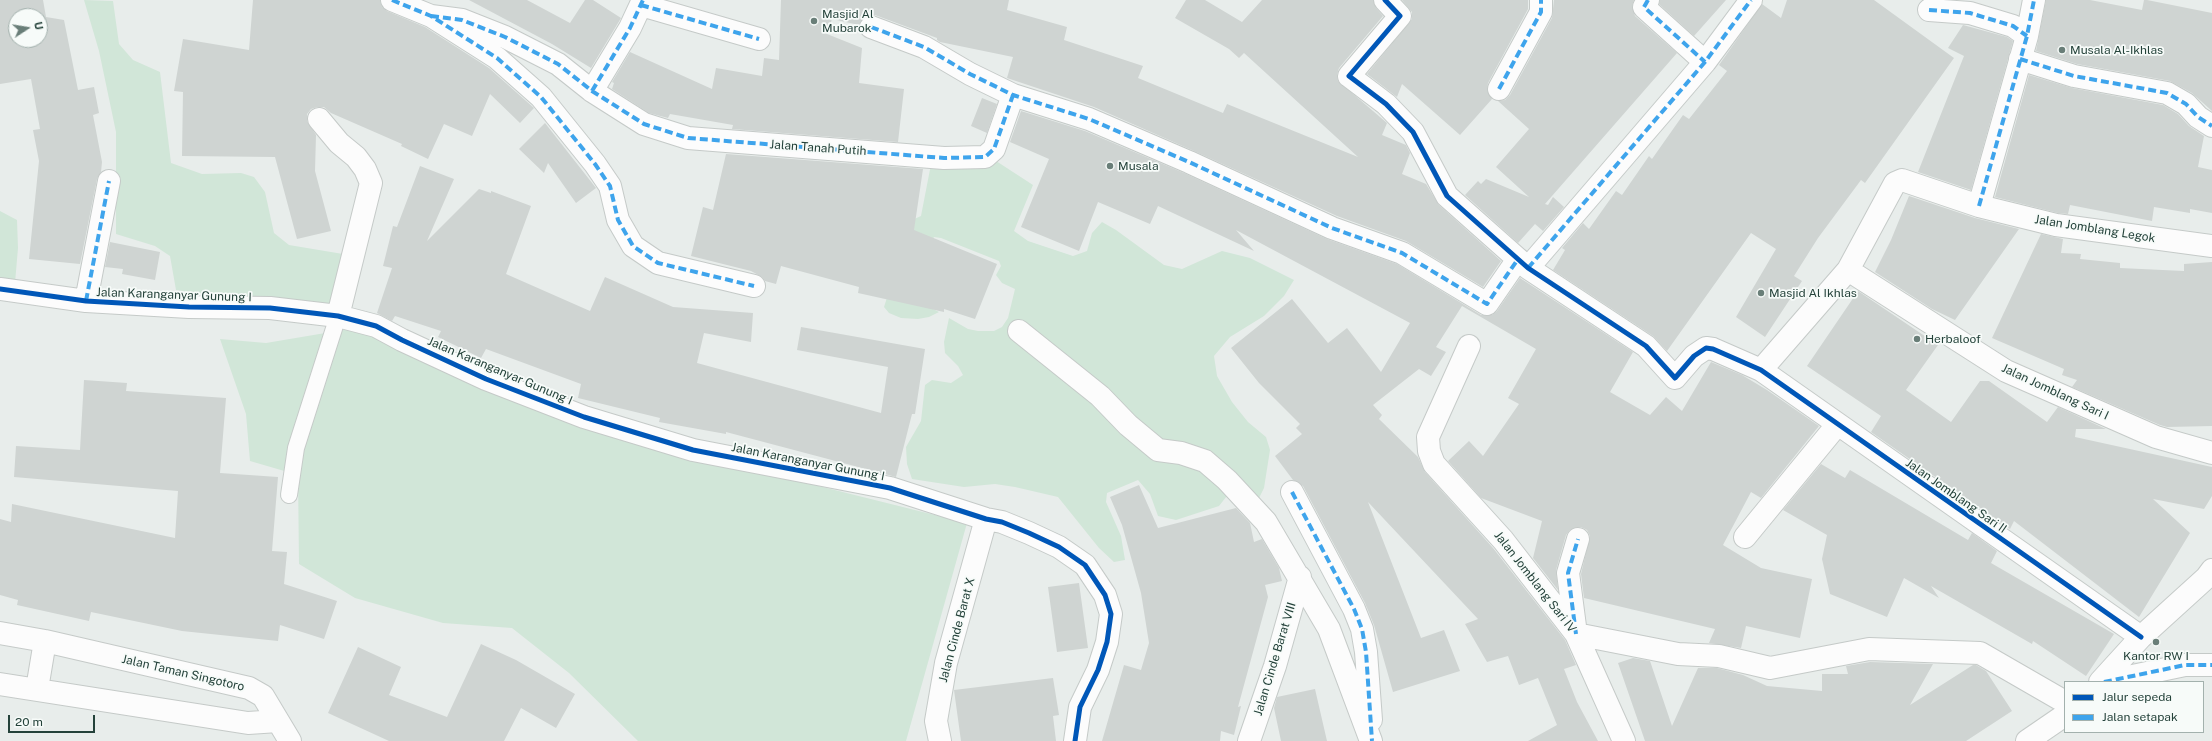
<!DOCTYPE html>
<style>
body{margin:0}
#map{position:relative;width:2212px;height:741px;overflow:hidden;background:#e8edeb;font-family:"Public Sans",sans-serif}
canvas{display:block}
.legend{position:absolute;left:2064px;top:681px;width:140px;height:52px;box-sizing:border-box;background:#f7fbf9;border:1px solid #a3b1ad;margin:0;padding:5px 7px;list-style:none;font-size:12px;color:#24423a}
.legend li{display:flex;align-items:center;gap:8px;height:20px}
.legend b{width:20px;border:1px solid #a3b1ad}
.north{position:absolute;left:8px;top:8px;width:40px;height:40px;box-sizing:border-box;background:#f7fbf9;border:1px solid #a3b1ad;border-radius:50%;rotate:78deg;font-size:11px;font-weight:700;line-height:16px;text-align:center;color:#24423a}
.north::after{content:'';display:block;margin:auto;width:14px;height:18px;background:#697e78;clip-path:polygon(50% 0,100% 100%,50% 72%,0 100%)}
.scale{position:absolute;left:8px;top:715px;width:87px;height:18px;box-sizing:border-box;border:2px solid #24423a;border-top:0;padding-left:5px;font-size:12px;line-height:14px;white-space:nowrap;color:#24423a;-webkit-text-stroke:3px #f7fbf9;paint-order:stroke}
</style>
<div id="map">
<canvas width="2212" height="741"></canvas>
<ul class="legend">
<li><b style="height:5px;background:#0057b8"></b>Jalur sepeda</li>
<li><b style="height:5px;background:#3ea4ec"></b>Jalan setapak</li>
</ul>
<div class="north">U</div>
<div class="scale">20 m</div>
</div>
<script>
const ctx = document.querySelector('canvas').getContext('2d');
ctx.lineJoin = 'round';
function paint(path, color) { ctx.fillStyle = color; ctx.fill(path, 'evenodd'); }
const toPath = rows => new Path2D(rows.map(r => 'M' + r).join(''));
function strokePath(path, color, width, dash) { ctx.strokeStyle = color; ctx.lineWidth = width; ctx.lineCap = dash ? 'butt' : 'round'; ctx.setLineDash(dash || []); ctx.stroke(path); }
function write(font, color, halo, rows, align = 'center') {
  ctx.font = font + ' "Public Sans",sans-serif'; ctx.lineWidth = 3.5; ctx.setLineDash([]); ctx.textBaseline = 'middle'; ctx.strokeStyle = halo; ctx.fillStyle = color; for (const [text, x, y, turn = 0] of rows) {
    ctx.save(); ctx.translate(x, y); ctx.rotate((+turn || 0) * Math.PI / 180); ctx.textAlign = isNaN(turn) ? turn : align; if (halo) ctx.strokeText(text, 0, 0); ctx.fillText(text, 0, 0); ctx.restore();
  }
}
const green = toPath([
 [84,0,113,1,119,44,133,60,160,72,171,163,202,174,241,173,254,177,265,192,274,233,289,245,343,254,337,305,240,298,176,290,170,256,155,246,116,234,116,132,99,51],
 [932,159,993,159,1033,185,1014,231,1028,241,1073,256,1087,251,1092,233,1102,222,1116,230,1164,265,1182,269,1222,251,1250,258,1294,280,1284,296,1264,316,1230,337,1214,356,1217,376,1232,402,1248,422,1266,437,1270,450,1264,488,1257,502,1230,492,1219,506,1176,520,1158,516,1150,494,1138,480,1107,493,1106,502,1121,536,1125,560,1114,562,1099,548,1058,497,1015,487,995,484,964,487,912,479,907,464,906,447,921,421,925,385,932,380,951,383,963,375,958,366,945,353,944,342,949,318,968,329,978,331,994,331,1002,327,1008,318,1015,289,1002,283,996,275,1001,266,999,261,941,238,934,237,930,245,933,309,939,312,929,317,918,319,901,318,889,313,884,307,912,220,921,216],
 [0,211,17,220,18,248,15,283,0,280],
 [355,328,602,432,967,523,906,741,638,741,569,673,512,628,443,623,355,598,299,564,298,475,250,461,246,414,220,339,266,343]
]);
const building = toPath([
 [0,0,43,0,46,17,64,20,78,90,94,87,99,113,93,115,102,162,101,172,97,179,80,264,29,259,39,161,33,130,40,129,31,79,0,84],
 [16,16,40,16,40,40,16,40],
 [253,0,380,0,382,7,387,11,425,27,489,68,534,108,520,123,490,94,472,136,444,124,428,159,401,146,402,144,331,113,324,107,317,107,311,109,307,114,307,121,316,135,315,171,331,231,297,239,275,157,182,156,183,92,174,91,183,39,249,50],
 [469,0,527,0,570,23,585,0,593,0,621,18,591,68,552,44],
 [781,0,1009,0,1007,10,1067,27,1064,40,1143,66,1138,78,1223,113,1227,104,1358,157,1244,53,1239,58,1229,49,1175,18,1186,0,1205,0,1242,22,1262,0,1373,0,1376,8,1383,16,1339,68,1337,74,1338,81,1387,123,1382,135,1406,145,1410,153,1402,174,1426,184,1439,205,1501,261,1483,287,1406,241,1337,216,1194,151,1094,107,1007,78,1013,57,940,42,937,40,937,38,875,15,863,17,859,25,832,19,827,34,862,48,859,83,904,89,898,142,732,129,733,125,670,114,668,118,649,113,612,89,614,83,612,82,630,52,712,89,716,68,762,76,764,58,779,60],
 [1402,0,1528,0,1528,9,1488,83,1487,90,1492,99,1460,135,1402,84,1397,97,1367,74,1412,19,1412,12],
 [1554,0,1634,0,1632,6,1635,16,1677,53,1545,204,1548,205,1553,197,1564,207,1543,231,1535,224,1518,243,1465,195,1478,181,1481,184,1486,179,1529,197,1496,167,1529,129,1498,101,1505,100,1510,95,1552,18],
 [1660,0,1726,0,1694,36,1659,4],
 [1787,0,1874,0,1954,58,1865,183,1861,180,1818,238,1794,276,1802,281,1765,337,1736,317,1776,249,1751,233,1667,351,1653,336,1553,270,1565,250,1562,248,1583,223,1589,229,1616,191,1622,195,1649,156,1652,159,1683,115,1689,119,1727,71,1719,65,1762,4,1781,18],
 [2046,0,2090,0,2142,10,2144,0,2147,0,2212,13,2212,111,2192,93,2170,81,2077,64,2036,51],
 [1963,25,2007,37,2013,41,1971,190,1918,172,1964,56,1948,48],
 [2029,75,2072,88,2163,105,2178,114,2189,126,2204,136,2198,167,2212,170,2212,213,2190,209,2190,213,2154,207,2152,221,2070,205,2068,214,2058,213,1995,197],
 [982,98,997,104,987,133,971,126],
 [1021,111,1085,131,1184,173,1327,239,1397,264,1481,315,1492,315,1497,311,1520,278,1633,352,1610,392,1650,415,1666,397,1682,411,1711,362,1742,375,1767,390,1819,426,1761,498,1751,492,1723,545,1761,568,1812,579,1800,638,1746,626,1741,648,1709,643,1715,629,1584,598,1581,574,1590,536,1587,530,1581,527,1570,530,1566,535,1556,570,1558,590,1533,558,1542,521,1481,498,1448,461,1469,441,1483,456,1519,404,1508,398,1536,349,1462,306,1436,347,1446,352,1431,376,1419,369,1373,405,1382,415,1379,419,1418,457,1425,472,1493,548,1565,640,1576,665,1564,669,1577,702,1598,741,1528,741,1557,725,1538,678,1519,685,1508,656,1487,662,1465,624,1478,619,1368,502,1421,638,1444,630,1460,671,1393,692,1374,625,1365,603,1303,486,1293,480,1275,456,1302,434,1296,428,1300,424,1259,383,1231,348,1292,299,1328,343,1347,328,1381,372,1410,323,1236,230,1254,251,1158,206,1150,224,1098,202,1079,251,1021,227,1049,159,1010,142],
 [545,123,596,188,576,203,548,163,544,173,519,149],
 [726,154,923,169,914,230,997,264,975,319,944,309,944,312,858,293,859,287,781,266,776,284,765,281,762,277,751,271,691,256,703,207,713,210],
 [420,166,454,179,427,241,479,189,491,193,491,191,531,206,506,274,590,311,605,277,673,307,753,313,751,342,704,333,697,363,881,413,888,367,797,350,801,327,925,349,915,414,912,414,896,477,726,432,726,434,659,422,660,418,578,398,581,384,486,349,481,358,438,337,441,331,395,316,392,321,377,313,392,268,383,266,393,226,397,227],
 [1909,196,1975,218,2019,229,1955,320,1932,309,1875,272,1891,240],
 [2041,234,2063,239,2061,253,2081,254,2080,259,2120,263,2120,268,2184,271,2184,264,2212,262,2212,426,2167,427,2160,425,2072,387,2077,380,2062,375,2064,369,1992,338],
 [110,242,160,252,155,280,122,274,123,269,105,267],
 [1858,291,1938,345,1906,390,1951,422,1980,381,1989,381,2047,422,2058,407,2106,429,2076,429,2075,437,2212,467,2212,496,2204,509,2153,499,2190,533,2139,617,2014,521,2010,529,1871,432,1881,416,1807,366],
 [84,380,127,383,126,391,226,398,220,473,278,477,272,551,287,552,284,584,337,601,324,639,280,625,278,641,182,631,91,612,89,621,17,605,18,600,0,595,0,519,11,522,12,504,175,538,178,491,14,477,16,446,80,450],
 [1821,464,1845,478,1850,470,1968,540,1972,533,1997,551,1991,563,2114,634,2086,676,2033,641,2032,644,1931,586,1939,598,1904,578,1887,617,1830,594,1822,559,1827,535,1783,510],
 [1139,485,1158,528,1236,508,1250,523,1254,542,1262,539,1279,568,1282,581,1265,585,1268,597,1238,707,1241,706,1234,735,1221,731,1220,741,1102,741,1124,665,1141,670,1149,643,1141,593,1122,525,1110,497],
 [1079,583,1088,648,1057,652,1048,587],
 [481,644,516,660,575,694,556,728,521,708,504,741,389,741,328,713,358,647,401,667,389,695,447,717],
 [1633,658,1650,661,1672,726,1698,668,1717,668,1743,675,1767,686,1822,691,1822,674,1848,674,1846,666,1870,662,1933,664,1910,705,1973,665,1976,665,1986,671,2012,711,1966,741,1645,741,1618,663],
 [1053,678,1059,715,1053,716,1056,741,961,741,954,690],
 [1315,689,1327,741,1281,741,1274,708,1277,697]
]);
const service = toPath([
 [289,495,296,448,338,316]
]);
const minor = toPath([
 [392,0,431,16,497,58,541,97,595,164,610,186,618,220,633,246,658,263,754,286],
 [1385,0,1400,16,1349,76,1386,104,1413,132,1447,196,1528,268,1646,346,1675,378,1694,356,1706,348,1713,349,1761,370,2141,637],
 [1648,0,1644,7,1705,62],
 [641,5,759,39],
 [1929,10,1970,13,2013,26,2027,36],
 [431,16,462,20,505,37,558,64,592,91,644,124,688,138,944,158,985,157,994,149,1013,95],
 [871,27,924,47,970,74,1013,95,1089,119,1189,162,1332,228,1402,253,1487,304,1518,259],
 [2020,59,2074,76,2167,93,2186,104,2198,117,2212,126],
 [1499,89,1541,12,1541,0],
 [592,91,630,28,643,0],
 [319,119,339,143,356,157,365,169,371,183,338,316],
 [1979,206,2027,36,2034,0],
 [1528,268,1705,62,1751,0],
 [1848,270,2006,371,2156,437,2212,453],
 [0,289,86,301,189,307,270,308,338,316,376,326,402,340,486,379,584,417,693,450,890,488,986,519,1002,522,1029,533,1059,547,1085,565,1105,595,1111,614,1107,642,1098,670,1080,707,1075,741],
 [86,301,109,181],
 [1019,331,1100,396,1128,425,1158,450,1181,453,1205,461,1227,480,1266,522,1329,629,1371,741],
 [1469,346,1428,437,1429,451,1434,464,1503,540,1576,634,1624,741],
 [1761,370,1848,270,1895,183,1902,180,1979,206,2056,225,2212,246],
 [1292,492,1354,609,1362,629,1366,652,1371,720],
 [1745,537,1837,425],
 [1578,539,1568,573,1576,634,1678,654,1719,656,1770,668,1869,649,1980,653,2065,702],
 [0,633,45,641,249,688,263,696,290,741],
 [2100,682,2141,637,2206,578,2212,570],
 [2104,682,2185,665,2212,665],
 [0,684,248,723,278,721],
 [37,689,45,641],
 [940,741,936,721,946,663,986,519],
 [1249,741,1275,666,1300,577],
 [2027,741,2065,715]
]);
const quiet = toPath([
 [392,0,431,16,497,58,541,97,595,164,610,186,618,220,633,246,658,263,754,286],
 [1648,0,1644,7,1705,62],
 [641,5,759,39],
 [1929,10,1970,13,2013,26,2027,36],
 [431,16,462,20,505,37,558,64,592,91,644,124,688,138,944,158,985,157,994,149,1013,95],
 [871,27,924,47,970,74,1013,95,1089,119,1189,162,1332,228,1402,253,1487,304,1518,259],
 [2020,59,2074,76,2167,93,2186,104,2198,117,2212,126],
 [1499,89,1541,12,1541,0],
 [592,91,630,28,643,0],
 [1979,206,2027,36,2034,0],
 [1528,268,1705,62,1751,0],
 [86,301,109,181],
 [1292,492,1354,609,1362,629,1366,652,1372,741],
 [1576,634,1568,573,1578,539],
 [2104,682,2185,665,2212,665]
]);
const cycleway = toPath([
 [1385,0,1400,16,1349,76,1386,104,1413,132,1447,196,1528,268,1646,346,1675,378,1694,356,1706,348,1713,349,1761,370,2141,637],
 [0,289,86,301,189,307,270,308,338,316,376,326,402,340,486,379,584,417,693,450,890,488,986,519,1002,522,1029,533,1059,547,1085,565,1105,595,1111,614,1107,642,1098,670,1080,707,1075,741]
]);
const markers = [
 [814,21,4,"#697e78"],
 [2062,50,4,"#697e78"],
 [1110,166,4,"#697e78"],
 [1761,293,4,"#697e78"],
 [1917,339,4,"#697e78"],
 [2156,642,4,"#697e78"]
];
const poiNames = [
 ["Masjid Al",822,14],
 ["Mubarok",822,28],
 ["Musala Al-Ikhlas",2070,50],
 ["Musala",1118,166],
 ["Masjid Al Ikhlas",1769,293],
 ["Herbaloof",1925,339],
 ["Kantor RW I",2156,656,"center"]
];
const streetNames = [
 ["Jalan Tanah Putih",818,148,4],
 ["Jalan Jomblang Legok",2095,229,9],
 ["Jalan Karanganyar Gunung I",174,295,2],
 ["Jalan Karanganyar Gunung I",500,371,23],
 ["Jalan Jomblang Sari I",2055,392,25],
 ["Jalan Karanganyar Gunung I",808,462,11],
 ["Jalan Jomblang Sari II",1956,496,35],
 ["Jalan Jomblang Sari IV",1535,582,52],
 ["Jalan Cinde Barat X",957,630,-75],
 ["Jalan Cinde Barat VIII",1275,659,-73],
 ["Jalan Taman Singotoro",183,673,13]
];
paint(green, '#d1e6d8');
paint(building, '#cfd4d2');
strokePath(service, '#c5cac8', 18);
strokePath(minor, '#c5cac8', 24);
strokePath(service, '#fcfcfc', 16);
strokePath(minor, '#fcfcfc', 22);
strokePath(quiet, '#3ea4ec', 4, [8, 4]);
strokePath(cycleway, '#0057b8', 5);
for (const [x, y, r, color] of markers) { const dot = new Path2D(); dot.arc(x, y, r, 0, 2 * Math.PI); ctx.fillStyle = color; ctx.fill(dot); strokePath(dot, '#f7fbf9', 1.5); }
write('12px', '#24423a', '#f7fbf9', poiNames, 'left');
write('12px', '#24423a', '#f7fbf9', streetNames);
</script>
